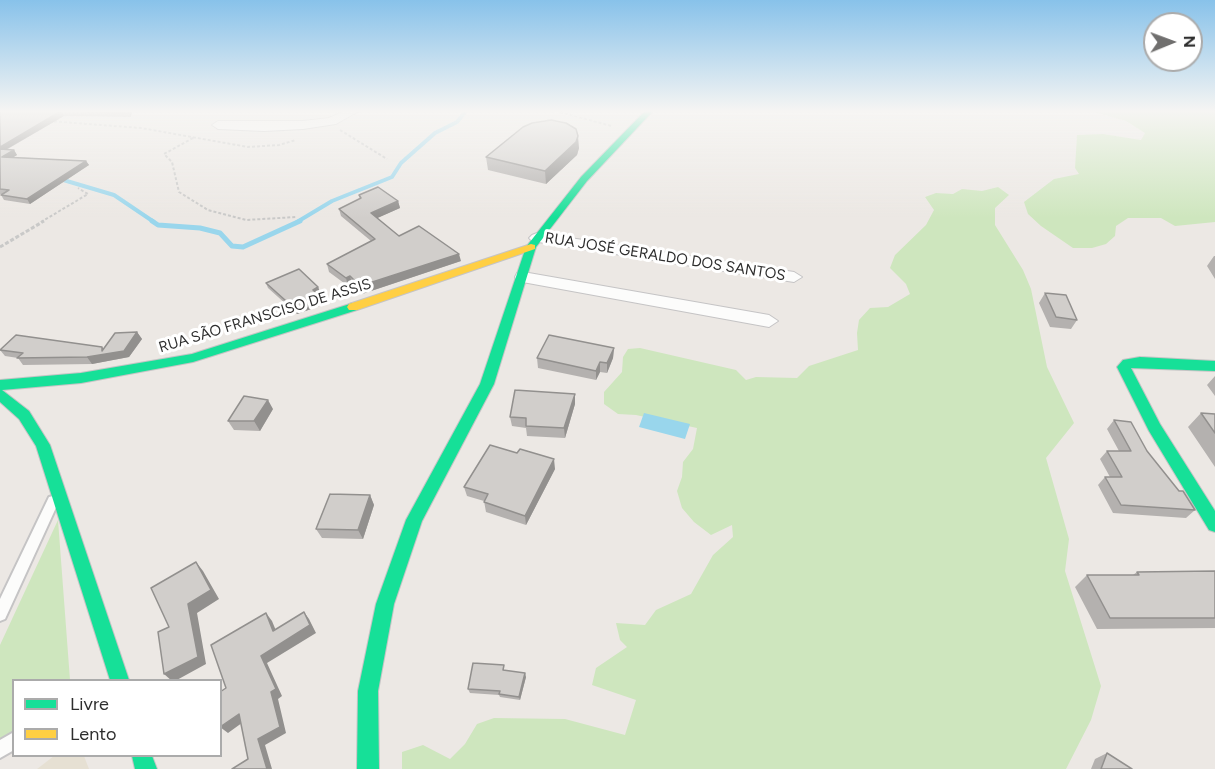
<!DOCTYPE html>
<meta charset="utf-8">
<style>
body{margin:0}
#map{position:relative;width:1215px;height:769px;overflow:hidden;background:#ece8e4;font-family:Figtree,sans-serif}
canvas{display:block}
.legend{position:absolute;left:12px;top:679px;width:210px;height:78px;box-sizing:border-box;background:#fff;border:2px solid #ababab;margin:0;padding:8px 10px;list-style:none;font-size:18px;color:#2e2e2e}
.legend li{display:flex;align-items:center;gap:12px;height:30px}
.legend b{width:30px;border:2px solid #ababab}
.north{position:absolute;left:1143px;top:12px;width:60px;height:60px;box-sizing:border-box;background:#fff;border:2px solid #ababab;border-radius:50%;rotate:89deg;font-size:16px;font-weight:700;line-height:24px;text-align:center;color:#2e2e2e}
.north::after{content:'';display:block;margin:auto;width:21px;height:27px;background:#706f6e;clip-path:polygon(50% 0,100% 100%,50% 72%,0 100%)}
</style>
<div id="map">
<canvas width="1215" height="769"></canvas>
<ul class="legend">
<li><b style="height:8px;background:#16e098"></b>Livre</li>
<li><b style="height:8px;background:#ffcf43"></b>Lento</li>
</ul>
<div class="north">N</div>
</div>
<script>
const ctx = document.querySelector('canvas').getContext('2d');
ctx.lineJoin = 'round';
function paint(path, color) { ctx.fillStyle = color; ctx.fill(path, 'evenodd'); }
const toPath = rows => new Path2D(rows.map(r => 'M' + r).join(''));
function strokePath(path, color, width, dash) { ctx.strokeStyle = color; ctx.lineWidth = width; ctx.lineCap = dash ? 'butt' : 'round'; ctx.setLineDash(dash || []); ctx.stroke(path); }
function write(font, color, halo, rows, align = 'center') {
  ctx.font = font + ' Figtree,sans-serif'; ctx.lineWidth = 6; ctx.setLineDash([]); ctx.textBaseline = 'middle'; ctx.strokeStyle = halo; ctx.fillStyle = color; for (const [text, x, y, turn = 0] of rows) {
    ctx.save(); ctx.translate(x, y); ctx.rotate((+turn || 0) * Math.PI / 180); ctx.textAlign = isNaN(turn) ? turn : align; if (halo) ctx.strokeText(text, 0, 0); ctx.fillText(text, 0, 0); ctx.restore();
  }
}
const education = toPath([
 [54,756,84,756,89,769,37,769]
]);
const green = toPath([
 [1091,111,1215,111,1215,222,1175,226,1161,218,1128,218,1116,226,1115,236,1106,244,1092,248,1073,248,1041,226,1028,214,1024,202,1054,179,1079,174,1075,168,1077,135,1103,134,1141,140,1145,133,1126,121],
 [998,187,1009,195,995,208,995,225,1023,270,1031,289,1047,367,1074,423,1046,458,1069,539,1065,571,1101,686,1091,720,1066,769,402,769,402,752,423,745,450,759,465,744,477,724,494,718,565,719,625,735,636,700,592,685,596,668,627,647,620,640,616,623,645,625,656,610,691,594,713,555,733,537,732,525,711,535,694,522,682,508,677,491,682,477,683,462,693,449,697,428,636,415,618,414,604,404,604,392,622,372,623,357,628,349,640,348,736,370,746,380,756,377,797,378,809,366,858,350,857,333,859,320,870,308,888,307,910,294,906,284,890,268,895,255,926,225,934,210,925,197,936,193,953,194,962,189,982,191],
 [58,520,70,680,14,680,13,734,0,743,0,645]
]);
const water = toPath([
 [644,413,690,424,685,439,639,427]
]);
const streamFar1 = toPath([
 [60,179,114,195,154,222],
 [297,222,332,201,392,177,401,163,435,133,457,122,466,111]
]);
const stream = toPath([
 [152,221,158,225,200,228,220,233,232,246,243,247,300,221]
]);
const pathFar1 = toPath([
 [555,111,612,126],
 [49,121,141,128,248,147,279,145,296,140],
 [340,130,387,159],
 [193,138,164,154,172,162,179,192,208,210,246,220,296,217],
 [41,222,88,194,78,188]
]);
const path = toPath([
 [0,247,44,221]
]);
const lane = toPath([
 [53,496,57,497,59,501,5,619,0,621,0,599,49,497,53,496],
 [14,732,14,750,0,758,0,740,14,732]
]);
const street = toPath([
 [344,111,359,111,336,124,303,129,264,131,218,129,212,125,218,121,303,121,329,118,344,111],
 [537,233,794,272,802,277,794,282,532,241,529,238,532,235,537,233],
 [523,272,769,315,778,321,769,327,517,281,515,277,517,273,523,272]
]);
const fast = toPath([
 [645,111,653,111,587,181,536,247,494,384,422,521,394,604,378,691,379,769,357,769,358,691,376,604,406,520,480,384,526,247,581,177,645,111],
 [353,303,357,304,359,307,357,310,193,362,81,383,2,390,29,411,50,445,129,680,110,680,36,446,19,419,0,402,0,380,81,373,192,354,353,303],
 [1140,357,1215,361,1215,371,1131,368,1160,424,1215,511,1215,532,1209,530,1149,431,1117,367,1123,360,1140,357],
 [132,756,152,756,157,769,135,769,132,756]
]);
const slow = toPath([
 [531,244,535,245,535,249,357,310,349,310,347,307,349,304,531,244]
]);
const wall = toPath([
 [0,111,132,111,131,117,64,116,6,150,14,150,17,155,13,157,86,161,89,165,30,204,4,200,1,195,2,194,0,194],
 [579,148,577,155,546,184,488,170,486,157],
 [359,195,398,201,400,208,377,218,399,236,461,261,362,294,352,284,348,286,329,272,327,264,371,241,341,216,339,209,360,199],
 [1214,256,1215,256,1215,279,1207,266],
 [266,283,318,287,320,292,317,294,325,304,297,314,268,288],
 [1045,293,1077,320,1071,329,1050,327,1039,303],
 [137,332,142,339,129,357,92,364,23,365,18,358,5,356,0,350,0,349,103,349],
 [614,348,613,358,607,373,600,372,596,380,538,368,537,358],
 [1215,376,1215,396,1207,385],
 [575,394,575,404,565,438,527,436,526,428,512,426,510,417],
 [273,409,260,431,234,430,228,421],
 [1201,413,1215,414,1215,467,1188,427],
 [1114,420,1147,451,1179,491,1195,510,1186,518,1113,513,1098,485,1105,477,1110,477,1100,459,1107,451,1119,451,1107,429],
 [555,469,526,525,486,512,484,501,467,496,464,487],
 [370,495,374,505,363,539,322,538,316,529],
 [1215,571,1215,628,1097,629,1075,587,1087,575,1133,575,1137,572],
 [504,665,504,670,526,677,520,700,500,697,499,695,470,693,468,689],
 [1107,753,1132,769,1091,769,1095,759]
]);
const shadedWall = toPath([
 [61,111,64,116,0,153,0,147],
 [129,111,132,111,131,117,129,113],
 [578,136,579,148,577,155,546,184,545,171],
 [14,150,17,155,6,162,2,157],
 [86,161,89,165,30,204,27,199],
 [398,201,400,208,373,220,371,213],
 [459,254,461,261,362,294,360,286],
 [350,276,352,284,348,286,346,278],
 [318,287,320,292,315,295,313,290],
 [323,299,325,304,297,314,295,309],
 [137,332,142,339,129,357,92,364,87,357,102,351,102,347,107,354],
 [614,348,613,358,607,373,607,363],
 [600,362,600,372,596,380,596,371],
 [575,394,575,404,565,438,564,428],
 [268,400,273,409,260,431,254,421],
 [554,459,555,469,526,525,525,516],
 [370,495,374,505,363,539,358,530],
 [196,562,203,571,219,599,197,613,206,664,175,681,172,681,164,674,188,604],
 [304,612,309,619,316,633,267,663,282,696,278,699,286,733,265,745,272,769,267,769,258,739,261,656],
 [266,613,272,621,279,638,273,631],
 [525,673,526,677,520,700,519,697],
 [239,714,246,720,228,733,220,727]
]);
const building = toPath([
 [0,111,129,111,129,113,61,111,0,147,0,111],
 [551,120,566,123,576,129,578,136,576,142,545,171,486,157,523,127,532,123,551,120],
 [0,149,14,150,2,157,86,161,27,199,1,195,9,190,0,189,0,149],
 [378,187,398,201,371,213,399,236,419,226,459,254,360,286,350,276,346,278,327,264,375,239,339,209,361,198,359,195,378,187],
 [299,269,318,287,313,290,323,299,295,309,266,283,299,269],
 [1045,293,1066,295,1077,320,1056,317,1045,293],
 [137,332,124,351,87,357,17,358,23,353,0,350,16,335,102,347,102,351,115,333,137,332],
 [549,335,614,348,607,363,600,362,596,371,537,358,549,335],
 [515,390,575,394,564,428,526,426,526,418,510,417,515,390],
 [244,396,268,400,254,421,228,421,244,396],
 [1201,413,1215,414,1215,433,1201,413],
 [1114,420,1131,422,1147,451,1179,491,1183,491,1195,510,1121,505,1105,477,1122,477,1107,451,1131,451,1114,420],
 [490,445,517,453,520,449,554,459,525,516,484,502,488,494,464,487,490,445],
 [330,494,370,495,358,530,316,529,330,494],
 [196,562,211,590,188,604,198,657,164,674,158,632,169,627,151,588,196,562],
 [1215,571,1215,618,1110,618,1087,575,1139,575,1137,572,1215,571],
 [304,612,310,625,261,656,276,689,271,692,280,727,258,739,267,769,232,769,248,759,239,714,220,727,220,692,226,688,211,645,266,613,273,631,304,612],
 [473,663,504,665,503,670,525,673,519,697,499,694,500,691,468,689,473,663],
 [1107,753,1132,769,1101,769,1107,753]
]);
const streetNames = [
 ["RUA JOSÉ GERALDO DOS SANTOS",665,257,9],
 ["RUA SÃO FRANSCISO DE ASSIS",265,316,-17]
];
paint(education, '#e6e0d3');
paint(green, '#cee6be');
paint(water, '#99d6ec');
strokePath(streamFar1, '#99d6ec', 4);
strokePath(stream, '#99d6ec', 5);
strokePath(lane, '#c5c4c5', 4);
strokePath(street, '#c5c4c5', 2);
strokePath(fast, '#c5c4c5', 2);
strokePath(slow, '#c5c4c5', 2);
strokePath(pathFar1, '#c9c9c8', 2, [3, 2]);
strokePath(path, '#c9c9c8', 3, [4, 2]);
paint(lane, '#fcfcfb');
paint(street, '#fcfcfb');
paint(fast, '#16e098');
paint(slow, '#ffcf43');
paint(wall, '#b4b1af');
paint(shadedWall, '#92908e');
paint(building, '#d1cecb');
strokePath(building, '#92908e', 1.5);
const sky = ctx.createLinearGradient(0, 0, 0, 218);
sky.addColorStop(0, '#88c2ea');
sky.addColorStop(0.51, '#f6f5f3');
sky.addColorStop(1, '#f6f5f300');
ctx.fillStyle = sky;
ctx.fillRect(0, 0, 1215, 218);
write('15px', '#2e2e2e', '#fff', streetNames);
</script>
